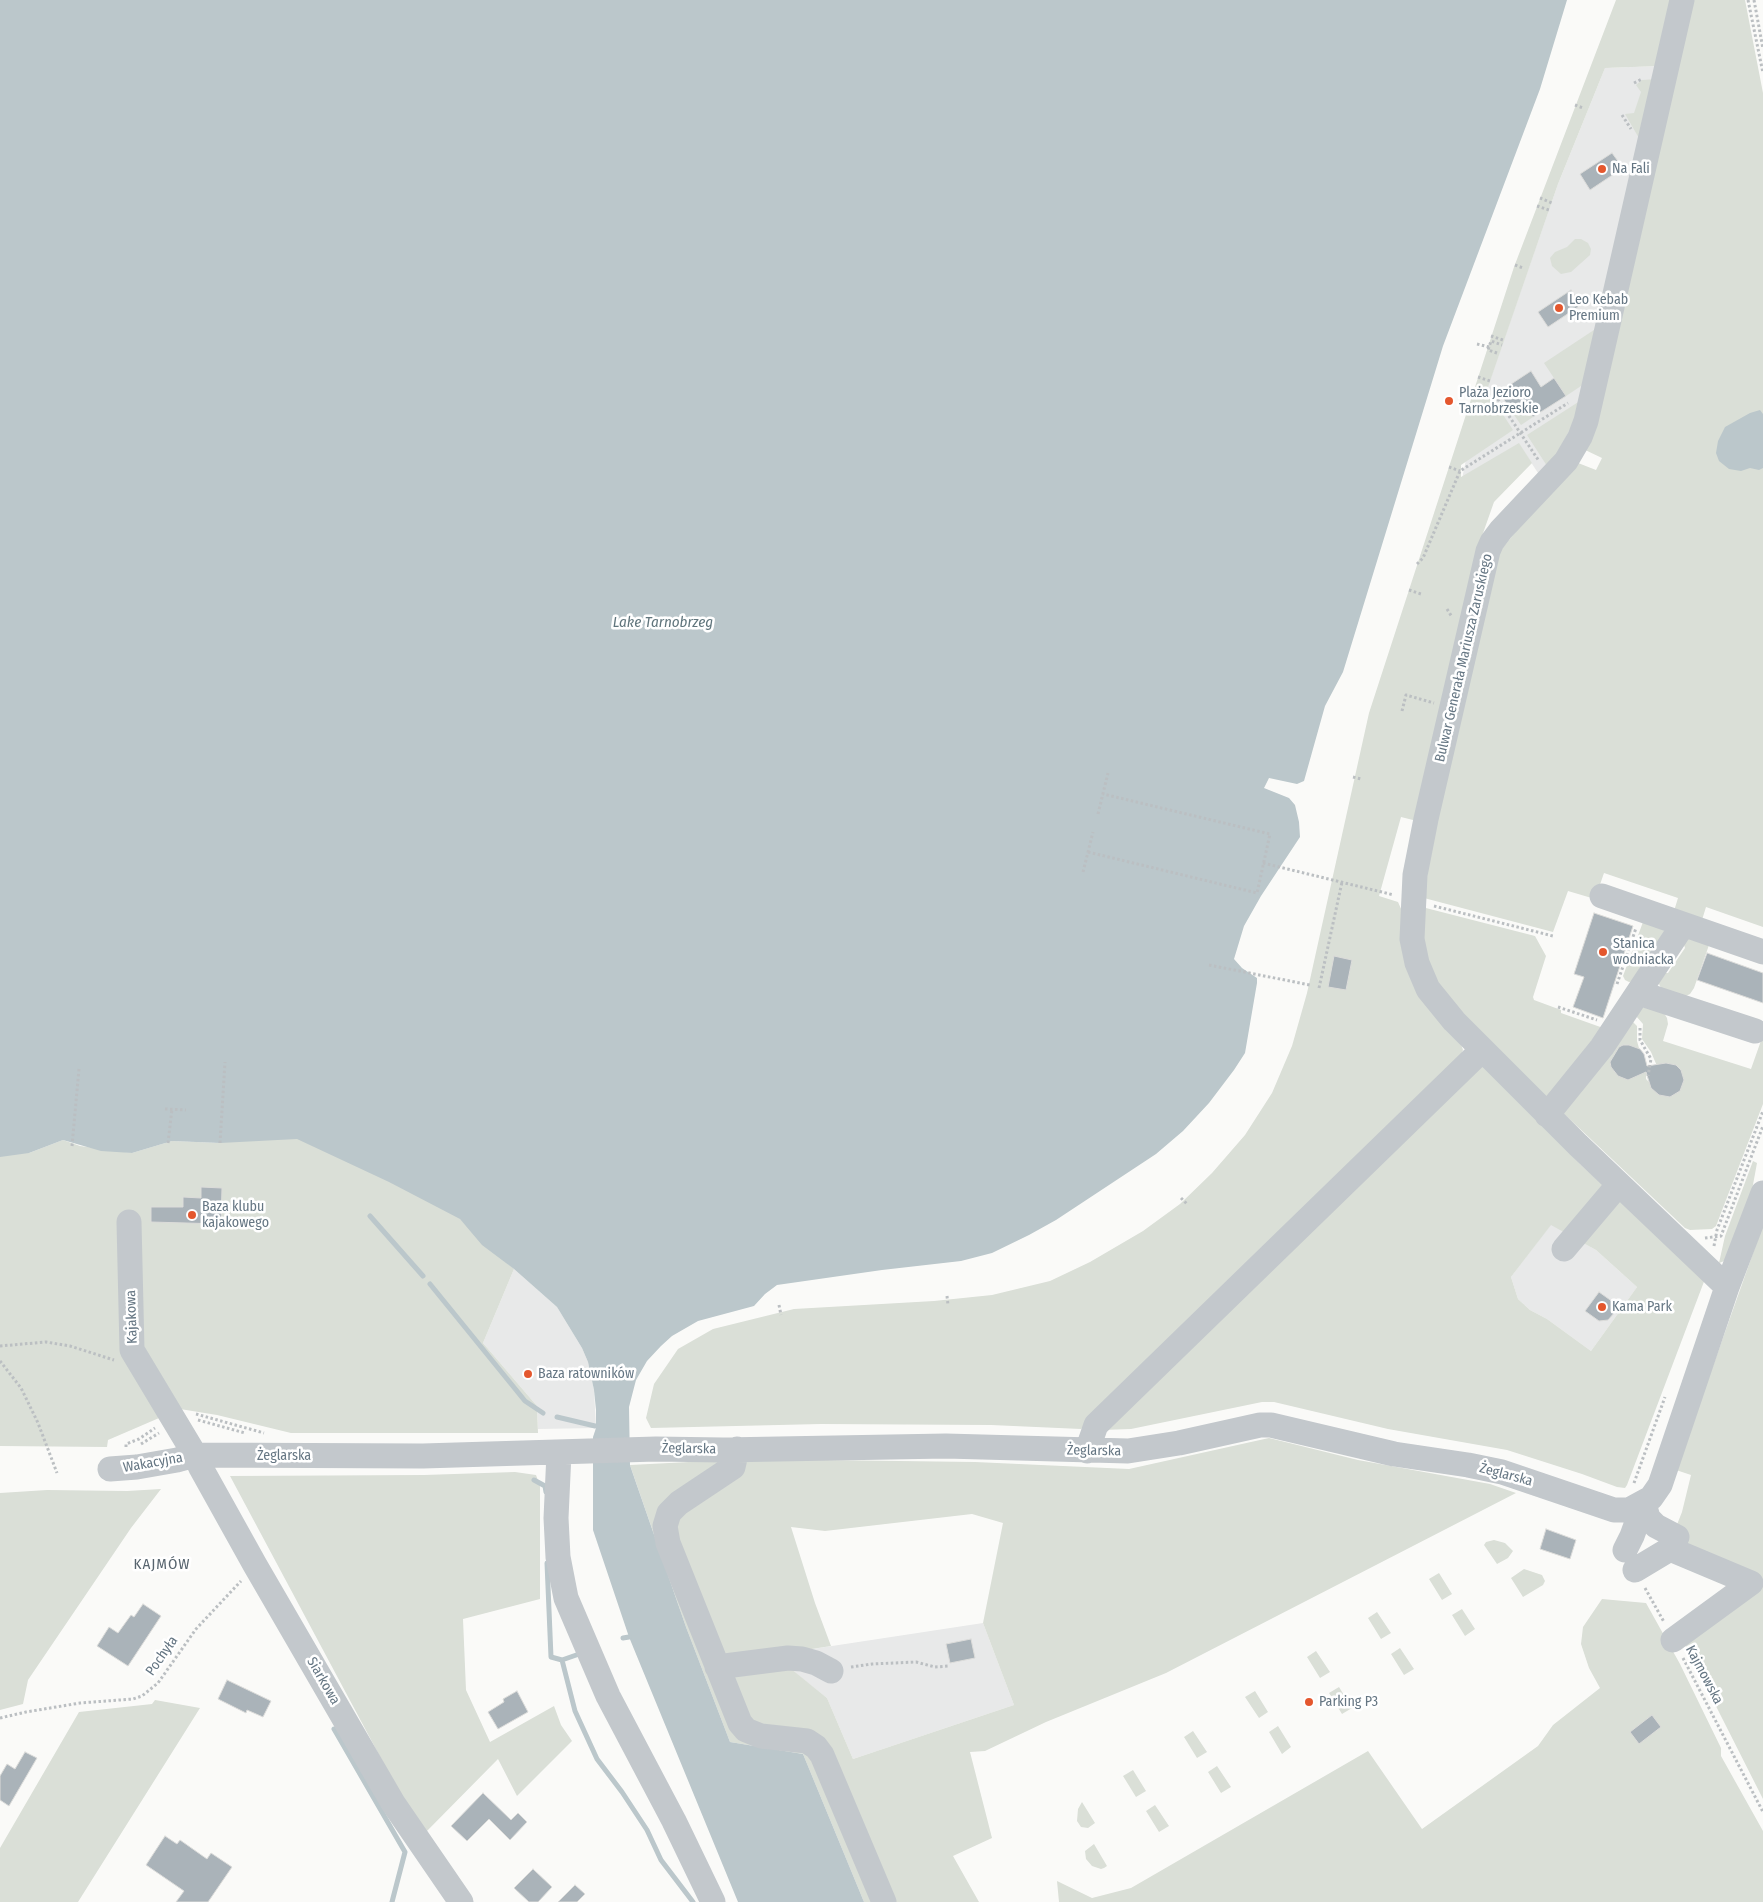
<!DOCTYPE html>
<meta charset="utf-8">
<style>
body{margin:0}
canvas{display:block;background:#fafaf8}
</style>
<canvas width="1763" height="1902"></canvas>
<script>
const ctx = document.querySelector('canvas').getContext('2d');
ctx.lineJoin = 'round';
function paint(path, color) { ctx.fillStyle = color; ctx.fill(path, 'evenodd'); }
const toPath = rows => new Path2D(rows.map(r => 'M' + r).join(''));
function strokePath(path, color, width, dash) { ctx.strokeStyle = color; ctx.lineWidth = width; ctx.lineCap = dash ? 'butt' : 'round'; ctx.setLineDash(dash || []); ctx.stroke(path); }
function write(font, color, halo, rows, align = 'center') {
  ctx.font = font + ' "Fira Sans Condensed",sans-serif'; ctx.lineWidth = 5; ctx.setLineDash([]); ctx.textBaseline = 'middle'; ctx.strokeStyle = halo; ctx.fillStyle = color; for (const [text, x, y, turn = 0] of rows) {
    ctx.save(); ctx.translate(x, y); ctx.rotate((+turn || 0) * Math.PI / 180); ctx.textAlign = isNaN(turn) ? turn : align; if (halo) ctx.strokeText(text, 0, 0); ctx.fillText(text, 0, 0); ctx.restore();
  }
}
const built = toPath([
 [1659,66,1570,438,1540,476,1519,444,1462,479,1471,435,1517,302,1558,184,1605,68],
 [1551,1224,1596,1250,1637,1287,1591,1351,1547,1319,1530,1310,1518,1299,1511,1277],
 [514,1269,557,1307,582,1348,588,1362,594,1390,596,1428,538,1429,537,1406,483,1343],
 [983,1623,1014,1705,853,1759,827,1698,773,1655]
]);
const green = toPath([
 [1616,0,1674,0,1659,66,1605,68,1558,184,1487,390,1513,430,1461,465,1461,477,1519,443,1532,463,1494,502,1482,536,1417,821,1401,817,1379,896,1398,902,1461,1044,1463,1050,1460,1057,1084,1427,1081,1429,991,1425,821,1424,651,1428,646,1418,654,1384,678,1349,713,1329,794,1309,934,1301,992,1295,1050,1281,1090,1262,1143,1231,1180,1204,1212,1173,1245,1135,1272,1093,1292,1046,1307,993,1369,713,1514,267],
 [1689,0,1745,0,1763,93,1763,927,1706,907,1702,920,1674,911,1678,898,1604,873,1595,899,1568,891,1553,932,1424,898,1434,828,1492,561,1573,461,1596,470,1602,458,1581,448],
 [1657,79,1643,145,1625,114,1634,113,1641,92,1636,85,1642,80],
 [1575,239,1581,239,1588,243,1591,249,1590,255,1571,272,1561,274,1552,266,1550,258,1555,252,1567,247],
 [1600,326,1587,382,1566,396,1544,363],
 [1583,399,1580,410,1549,469,1527,435],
 [1521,402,1533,417,1521,425,1510,409],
 [1422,907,1535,936,1546,956,1533,997,1534,1000,1561,1010,1561,1013,1606,1029,1551,1097,1543,1096,1455,1010,1426,970],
 [1643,922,1668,931,1657,943,1639,969,1641,974,1637,981,1629,982,1625,980,1623,976],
 [1685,936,1709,945,1694,988,1690,994,1686,996,1661,988,1659,984,1660,973,1668,973,1685,948,1683,942],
 [1639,1006,1664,1013,1667,1018,1668,1024,1663,1041,1751,1069,1763,1035,1763,1104,1716,1226,1712,1229,1690,1230,1685,1228,1560,1110,1631,1020,1637,1026,1637,1041,1646,1073,1646,1079,1649,1082,1657,1066,1651,1052,1642,1039,1643,1024,1636,1016],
 [1482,1065,1550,1132,1580,1164,1705,1279,1627,1485,1625,1488,1617,1487,1582,1474,1507,1450,1388,1429,1274,1402,1262,1402,1131,1429,1101,1430],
 [1551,1225,1596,1250,1637,1287,1591,1351,1547,1319,1530,1310,1518,1299,1511,1277],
 [339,1102,501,1258,514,1269,483,1343,537,1406,538,1433,291,1433,217,1415,180,1409,108,1440,107,1447,0,1446,0,1146,29,1153,63,1140,80,1146,132,1153,172,1141,220,1143],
 [1753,1161,1757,1163,1750,1201,1727,1260,1719,1263,1725,1236],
 [1762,1228,1763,1228,1763,1583,1670,1542,1682,1512,1691,1475,1676,1470],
 [1269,1438,1358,1460,1490,1484,1516,1493,1166,1673,1046,1722,985,1751,970,1752,992,1838,953,1856,979,1902,864,1902,803,1754,730,1742,686,1627,630,1465,748,1459,975,1462,1129,1469],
 [972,1514,1003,1523,983,1623,1014,1705,853,1759,827,1698,774,1655,831,1646,815,1603,791,1527,825,1531],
 [515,1472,536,1475,540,1486,540,1599,463,1619,466,1690,490,1742,554,1706,561,1725,572,1741,517,1796,498,1759,425,1833,400,1794,230,1476,424,1475],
 [161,1489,131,1528,28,1680,23,1704,0,1710,0,1493,47,1490,127,1491],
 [1494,1540,1505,1543,1513,1551,1508,1558,1497,1564,1484,1545,1486,1542],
 [1524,1569,1542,1575,1545,1581,1543,1585,1523,1597,1511,1578],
 [1439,1573,1452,1594,1442,1600,1429,1579],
 [1763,1585,1763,1799,1683,1641],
 [1602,1599,1646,1603,1680,1664,1721,1748,1721,1756,1763,1831,1763,1902,1059,1902,1057,1881,1092,1898,1131,1888,1368,1751,1422,1829,1538,1746,1553,1725,1600,1688,1589,1668,1581,1644,1583,1627],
 [1462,1609,1475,1629,1465,1636,1452,1615],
 [1377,1612,1391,1633,1381,1639,1368,1618],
 [1400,1648,1414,1669,1404,1675,1391,1654],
 [1316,1651,1330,1672,1320,1678,1307,1657],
 [1339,1687,1352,1708,1342,1714,1329,1693],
 [1255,1691,1268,1712,1259,1718,1245,1697],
 [155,1700,200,1708,78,1902,0,1902,0,1848,79,1712,152,1704],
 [1278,1726,1291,1747,1282,1754,1269,1732],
 [1193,1731,1207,1752,1197,1758,1184,1737],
 [1217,1766,1231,1787,1221,1793,1208,1772],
 [1133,1770,1146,1791,1136,1797,1123,1776],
 [1082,1802,1095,1823,1088,1828,1081,1827,1077,1821,1078,1809],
 [1155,1805,1169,1826,1159,1832,1146,1811],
 [1094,1844,1107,1866,1104,1868,1101,1869,1092,1866,1086,1859,1085,1851]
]);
const water = toPath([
 [0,0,1567,0,1540,89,1443,346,1343,672,1325,706,1304,781,1297,784,1269,778,1264,788,1289,798,1295,805,1299,822,1300,837,1261,896,1244,926,1234,959,1242,968,1257,978,1257,983,1245,1053,1234,1070,1209,1103,1183,1131,1156,1154,1056,1220,1029,1235,992,1253,961,1261,882,1270,777,1285,765,1294,754,1306,698,1321,672,1336,661,1346,647,1361,636,1380,629,1407,630,1465,633,1474,686,1627,730,1742,803,1754,864,1902,738,1902,629,1637,593,1530,593,1437,596,1428,596,1410,594,1390,588,1362,582,1348,557,1307,514,1269,482,1245,460,1219,389,1182,297,1139,220,1143,172,1141,132,1153,101,1151,63,1140,29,1153,0,1157],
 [1760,410,1763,414,1763,468,1759,470,1750,468,1741,471,1729,469,1719,461,1716,453,1718,441,1725,427,1750,413]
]);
const stream = toPath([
 [370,1216,423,1276],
 [430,1284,525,1401,543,1413],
 [557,1417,595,1426],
 [534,1480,545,1486,546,1492],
 [547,1563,551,1657,562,1660,582,1653],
 [623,1638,629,1637],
 [562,1660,575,1711,597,1759,622,1792,647,1830,661,1860,693,1902],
 [334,1729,405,1852,392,1902]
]);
const building = toPath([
 [1612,153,1623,168,1590,190,1580,174,1612,153],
 [1571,290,1581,305,1548,327,1538,312,1571,290],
 [1531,371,1541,387,1554,378,1566,396,1533,417,1522,402,1510,409,1499,392,1531,371],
 [1594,913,1633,926,1603,1018,1573,1007,1584,977,1574,974,1594,913],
 [1707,953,1763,973,1763,1003,1697,980,1707,953],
 [1334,956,1352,960,1346,990,1328,987,1334,956],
 [1623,1045,1629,1045,1640,1049,1644,1054,1647,1066,1666,1063,1676,1065,1681,1070,1684,1080,1680,1091,1670,1097,1659,1095,1651,1088,1646,1072,1628,1080,1618,1076,1611,1067,1610,1062,1619,1047,1623,1045],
 [201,1187,222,1188,221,1224,151,1222,151,1207,183,1207,183,1197,201,1198,201,1187],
 [1599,1292,1613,1302,1615,1312,1608,1320,1599,1321,1585,1311,1599,1292],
 [1546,1529,1576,1540,1570,1559,1540,1549,1546,1529],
 [143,1604,161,1616,128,1666,97,1646,109,1627,118,1633,131,1615,134,1617,143,1604],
 [971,1639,975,1658,950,1663,946,1644,971,1639],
 [227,1680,271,1701,263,1717,247,1710,246,1713,218,1699,227,1680],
 [517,1691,528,1712,498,1729,488,1712,504,1702,503,1699,517,1691],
 [1652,1715,1661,1727,1639,1744,1630,1732,1652,1715],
 [25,1752,37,1758,9,1806,0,1800,0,1776,7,1764,15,1769,25,1752],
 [483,1793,511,1820,518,1813,527,1822,510,1840,489,1819,467,1841,451,1826,483,1793],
 [165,1836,177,1844,180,1840,207,1859,211,1853,232,1867,208,1902,176,1902,184,1891,146,1865,165,1836],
 [533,1869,552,1887,538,1902,529,1902,514,1888,533,1869],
 [575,1885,585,1894,577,1902,558,1902,575,1885]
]);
const path = toPath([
 [1748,0,1763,73],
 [1754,0,1763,49],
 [1634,83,1642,79],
 [1575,105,1583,108],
 [1622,115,1631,129],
 [1540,198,1552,203],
 [1537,206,1549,210],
 [1515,265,1523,268],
 [1491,336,1503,340],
 [1477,344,1489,347],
 [1497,353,1488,350,1491,341,1502,345],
 [1478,377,1490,381],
 [1495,395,1539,461],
 [1469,409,1477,411],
 [1449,467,1460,471],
 [1417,564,1423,558,1460,471,1568,403],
 [1409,590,1421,594],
 [1447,609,1452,617],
 [1402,711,1406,695,1434,703],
 [1353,777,1361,779],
 [1098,814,1108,773],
 [1088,852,1257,893,1270,834,1103,794],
 [1263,863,1394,895],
 [1083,872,1093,832],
 [1434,906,1553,936],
 [1209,965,1310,985],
 [1617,984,1636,928],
 [1319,988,1342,882],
 [1558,1007,1597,1020],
 [1640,1028,1640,1040,1651,1059,1648,1076],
 [165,1109,186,1110],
 [168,1143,172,1109],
 [220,1143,225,1062],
 [72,1146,79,1069],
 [1181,1198,1187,1204],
 [1705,1238,1721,1236,1763,1126],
 [1714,1246,1717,1230,1763,1111],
 [947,1296,948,1305],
 [779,1305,781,1315],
 [0,1346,46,1342,70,1346,114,1360],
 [0,1361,21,1388,38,1423,57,1473],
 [196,1414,264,1433],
 [198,1420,245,1433],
 [141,1444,159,1433],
 [126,1447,126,1444,139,1439,155,1428],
 [1634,1483,1665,1397],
 [1645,1588,1664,1622],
 [1683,1658,1763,1812],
 [851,1667,872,1664,916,1662,935,1667,949,1666],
 [0,1718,26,1712,80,1703,133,1699,142,1696,158,1683,196,1629,241,1581]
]);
const minor = toPath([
 [1682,0,1586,421,1580,437,1566,461,1501,530,1492,542,1488,551,1426,819,1415,875,1412,939,1417,963,1428,989,1454,1021,1578,1145,1727,1287],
 [1602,896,1763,952],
 [1639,993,1755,1031],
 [1547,1115,1602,1047,1683,925],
 [129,1222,132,1350,195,1455,201,1468,255,1565,393,1803,461,1902],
 [1564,1249,1619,1184],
 [737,1449,733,1467,679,1503,669,1513,665,1526,668,1543,740,1723,746,1730,761,1736,807,1741,816,1747,822,1755,884,1902],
 [1087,1451,1096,1425,1482,1050],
 [559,1453,556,1518,558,1557,566,1598,608,1696,674,1821,713,1902],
 [110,1469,137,1467,177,1460,195,1455,423,1456,656,1449,723,1450,946,1446,1128,1451,1179,1443,1260,1425,1271,1425,1394,1454,1468,1465,1502,1472,1614,1510,1629,1510,1651,1498,1660,1485,1727,1287,1763,1193],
 [1644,1503,1648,1518,1656,1526,1677,1537],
 [1625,1550,1632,1536,1644,1503],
 [1635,1570,1670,1549,1751,1583,1673,1640],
 [717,1667,788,1658,802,1659,816,1663,831,1671]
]);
const markers = [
 [1602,169,5,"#e4572e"],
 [1559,308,5,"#e4572e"],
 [1449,401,5,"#e4572e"],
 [1603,952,5,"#e4572e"],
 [192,1215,5,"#e4572e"],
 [1602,1307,5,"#e4572e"],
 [528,1374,5,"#e4572e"],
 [1309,1702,5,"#e4572e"]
];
const poiNames = [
 ["Na Fali",1612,169],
 ["Leo Kebab",1569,300],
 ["Premium",1569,316],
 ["Plaża Jezioro",1459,393],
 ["Tarnobrzeskie",1459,409],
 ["Stanica",1613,944],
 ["wodniacka",1613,960],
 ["Baza klubu",202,1207],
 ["kajakowego",202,1223],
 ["Kama Park",1612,1307],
 ["Baza ratowników",538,1374],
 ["Parking P3",1319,1702]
];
const streetNames = [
 ["Bulwar Generała Mariusza Zaruskiego",1464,658,-77],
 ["Kajakowa",132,1317,-92],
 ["Żeglarska",689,1449,1],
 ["Żeglarska",1094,1451,1],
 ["Żeglarska",284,1456],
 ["Wakacyjna",153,1463,-10],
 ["Żeglarska",1506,1475,15],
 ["Pochyła",162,1656,-55],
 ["Kajmowska",1704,1675,62],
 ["Siarkowa",323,1681,60]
];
const waterNames = [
 ["Lake Tarnobrzeg",663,623]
];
const neighbourhoodNames = [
 ["KAJMÓW",162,1565]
];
paint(built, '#e8e9e9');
paint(green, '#dadfd7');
paint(water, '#bbc7cb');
strokePath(stream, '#bbc7cb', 5);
paint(building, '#aab3b9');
strokePath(building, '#dcdcda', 1);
strokePath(path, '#bbbfc2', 3, [2.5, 2.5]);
strokePath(minor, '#c3c8cc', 25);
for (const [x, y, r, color] of markers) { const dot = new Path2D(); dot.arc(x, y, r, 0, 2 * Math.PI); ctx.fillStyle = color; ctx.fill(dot); strokePath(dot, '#fff', 2); }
write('14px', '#657683', '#fff', poiNames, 'left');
write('14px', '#657683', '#fff', streetNames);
write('italic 15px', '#60757c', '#fff', waterNames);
ctx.letterSpacing = '1px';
write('15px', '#57646e', '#fff', neighbourhoodNames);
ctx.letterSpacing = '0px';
</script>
